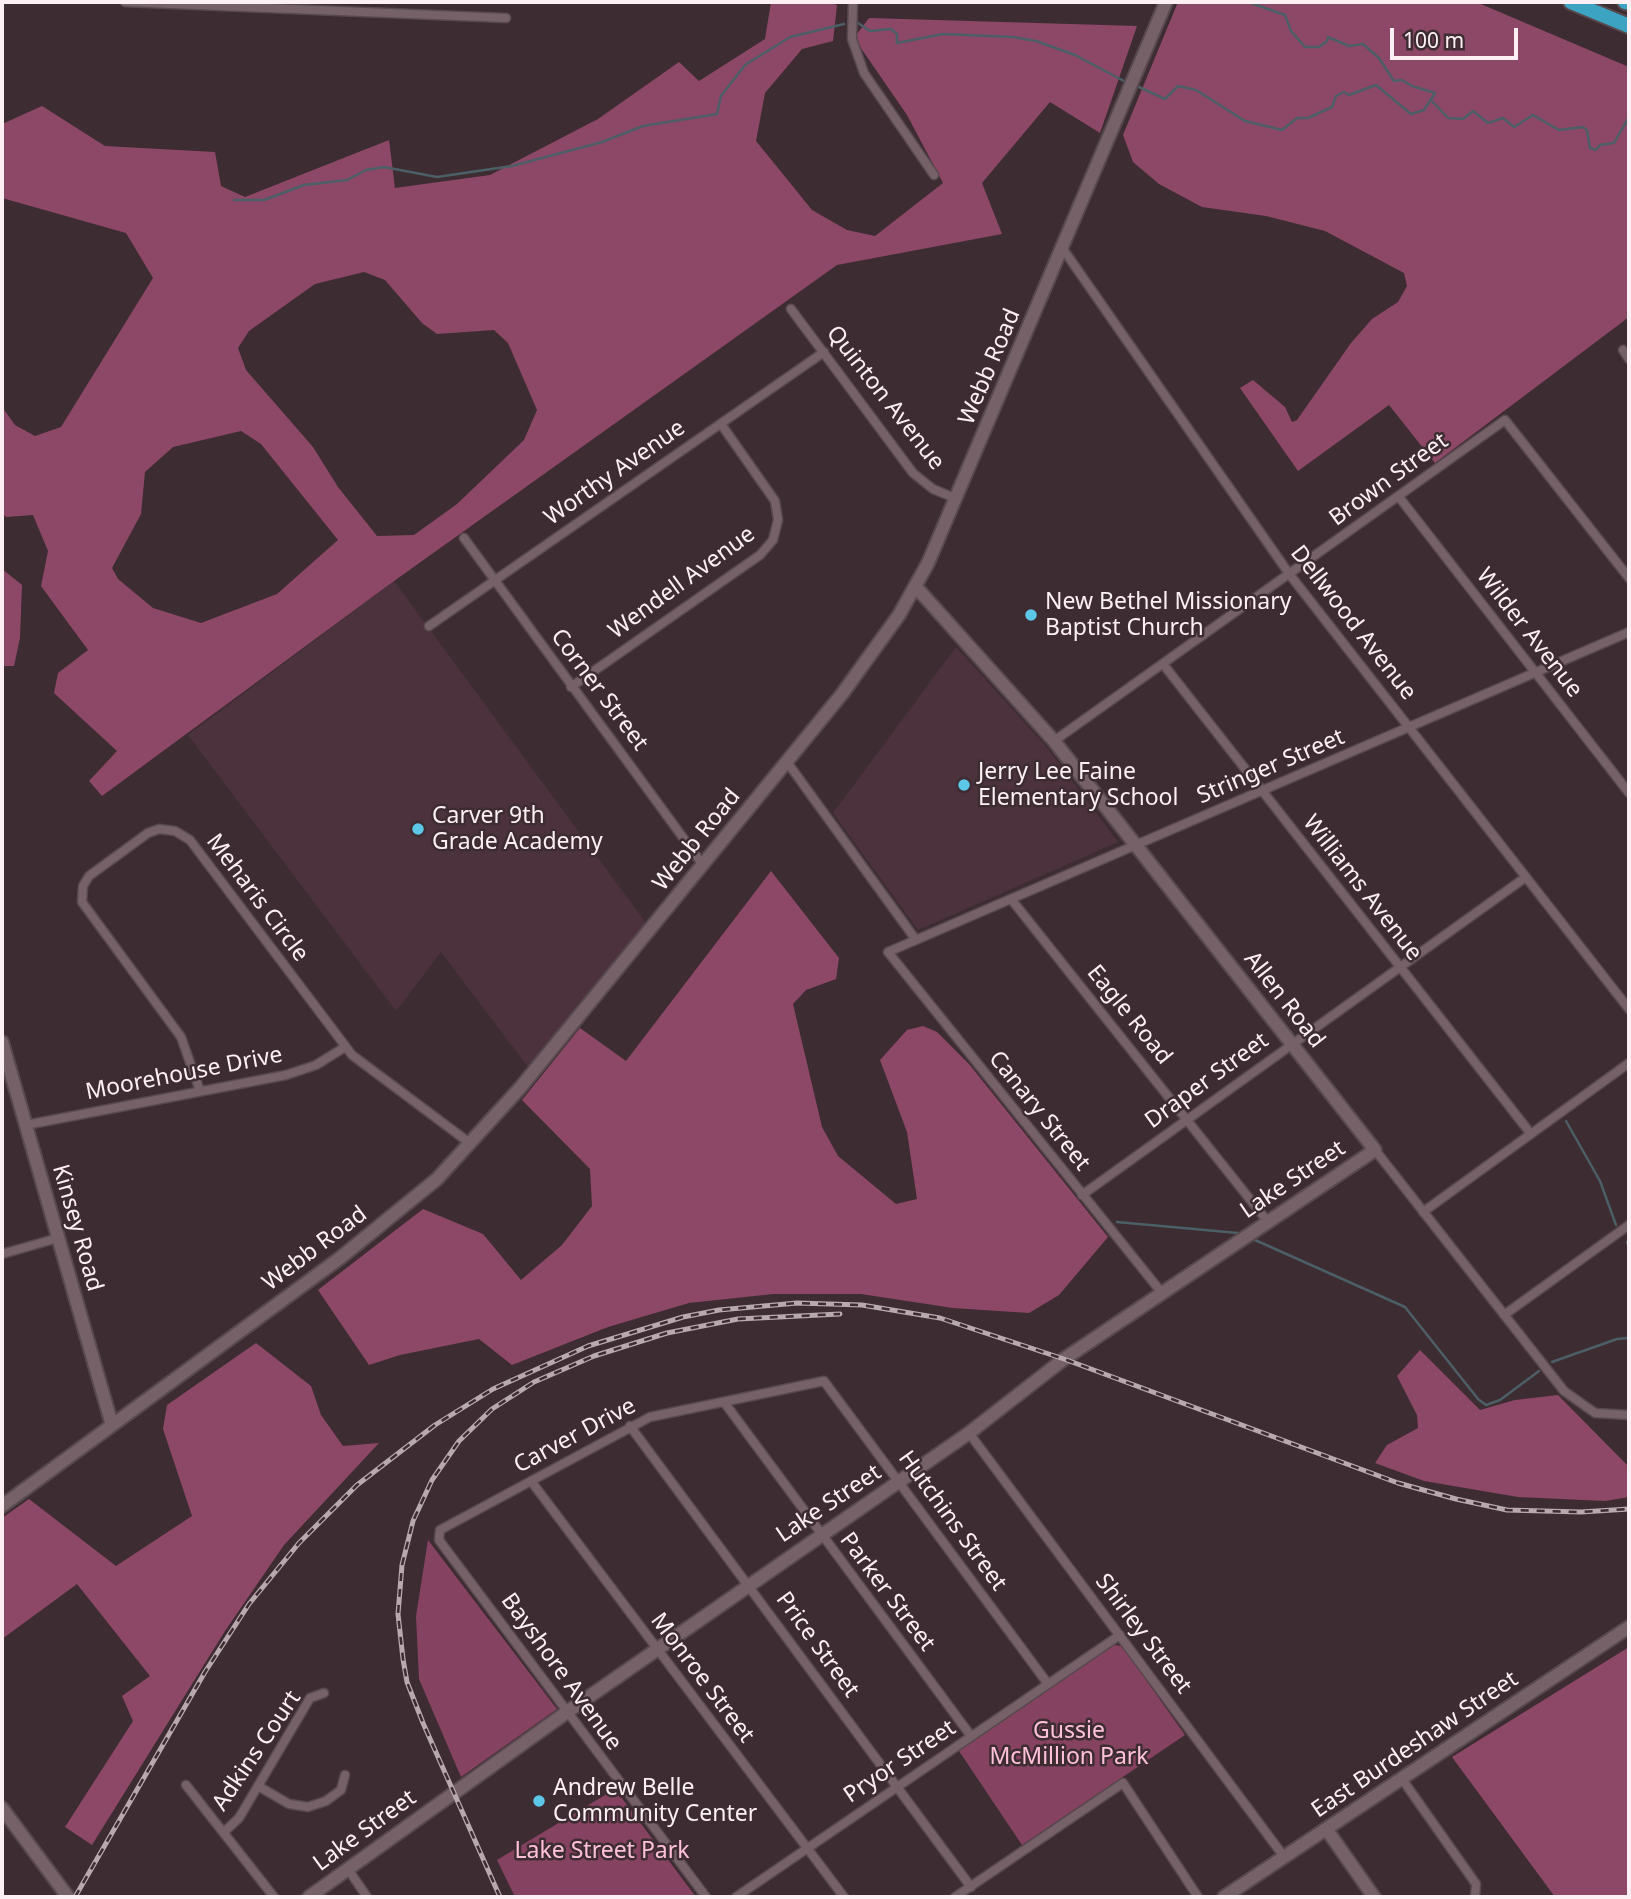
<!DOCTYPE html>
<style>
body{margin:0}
#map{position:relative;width:1631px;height:1899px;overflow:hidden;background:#3e2c33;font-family:"Noto Sans",sans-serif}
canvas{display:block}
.frame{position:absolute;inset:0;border:4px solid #fcf0f4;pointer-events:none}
.scale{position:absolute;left:1390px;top:28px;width:128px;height:32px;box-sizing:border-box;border:4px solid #fcf0f4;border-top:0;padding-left:9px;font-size:21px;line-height:24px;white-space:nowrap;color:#fcf0f4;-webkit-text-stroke:5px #3e2c33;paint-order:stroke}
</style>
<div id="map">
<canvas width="1631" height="1899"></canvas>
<div class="frame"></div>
<div class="scale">100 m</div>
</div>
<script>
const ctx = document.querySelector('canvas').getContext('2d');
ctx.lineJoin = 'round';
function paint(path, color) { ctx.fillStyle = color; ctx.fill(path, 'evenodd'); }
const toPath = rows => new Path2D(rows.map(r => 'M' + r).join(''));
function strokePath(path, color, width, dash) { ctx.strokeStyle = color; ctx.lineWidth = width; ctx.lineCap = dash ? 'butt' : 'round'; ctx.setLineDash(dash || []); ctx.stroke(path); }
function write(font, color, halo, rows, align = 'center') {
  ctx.font = font + ' "Noto Sans",sans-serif'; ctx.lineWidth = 5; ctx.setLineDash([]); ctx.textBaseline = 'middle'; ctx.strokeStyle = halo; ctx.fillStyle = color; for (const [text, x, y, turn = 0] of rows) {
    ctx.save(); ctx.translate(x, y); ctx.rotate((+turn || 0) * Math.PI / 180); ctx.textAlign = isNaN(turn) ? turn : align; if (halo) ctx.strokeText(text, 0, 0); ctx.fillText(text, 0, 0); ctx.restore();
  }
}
const built = toPath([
 [394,581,646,923,528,1067,441,952,396,1011,188,735],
 [956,647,1045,745,1118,842,918,930,833,813]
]);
const green = toPath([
 [428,1540,557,1709,461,1777,419,1679,416,1616],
 [1114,1645,1122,1646,1185,1735,1022,1845,959,1751],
 [615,1789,696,1897,515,1897,497,1860]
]);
const forest = toPath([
 [771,2,827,2,837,5,833,41,802,49,765,93,756,141,812,210,847,230,875,236,943,183,907,115,854,38,869,18,1137,26,1100,133,1050,102,982,183,1002,234,837,265,394,581,102,796,89,781,117,751,54,693,58,673,88,650,41,586,48,551,33,515,6,517,2,513,2,407,15,425,35,436,61,427,153,278,126,233,2,198,2,124,42,106,105,146,215,152,221,186,245,197,389,140,395,188,490,175,598,119,679,62,699,81,765,39],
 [364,272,385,280,422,323,437,334,494,330,508,343,537,410,524,440,457,504,414,535,377,536,338,487,313,447,246,370,238,348,249,331,315,284],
 [241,431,261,444,338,540,277,594,201,623,153,608,118,579,112,568,141,514,145,472,173,447],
 [1178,2,1476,2,1629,67,1629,317,1435,463,1389,405,1298,471,1240,388,1253,380,1285,407,1292,422,1297,420,1351,343,1372,319,1398,302,1407,286,1404,273,1325,231,1266,216,1202,207,1159,184,1133,162,1123,135],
 [2,569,22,585,20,638,14,666,2,666],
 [771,871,839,958,836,979,806,990,793,1004,822,1127,838,1156,896,1204,917,1199,907,1132,880,1060,907,1030,923,1026,937,1032,969,1064,1108,1237,1059,1295,1029,1313,953,1308,861,1294,773,1294,689,1303,608,1327,512,1365,479,1339,400,1355,369,1365,318,1290,423,1209,483,1234,521,1280,562,1245,592,1206,590,1169,522,1100,580,1028,626,1061],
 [256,1343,311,1386,321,1415,343,1446,379,1443,284,1545,225,1631,92,1845,65,1827,133,1721,122,1696,150,1676,77,1584,2,1639,2,1518,29,1499,116,1566,192,1516,163,1429,167,1405],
 [1420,1350,1480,1410,1515,1400,1558,1395,1629,1467,1629,1497,1605,1501,1518,1497,1424,1481,1375,1463,1387,1445,1418,1428,1417,1415,1397,1376],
 [1629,1647,1629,1897,1555,1897,1452,1757]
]);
const stream = toPath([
 [858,23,870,31,891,29,897,34,897,43,943,34,1013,37,1036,41,1075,55,1124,81],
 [1139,87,1165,99,1178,86,1196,90,1245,121,1282,130,1297,118,1308,118,1332,107,1336,96,1344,92,1349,95,1376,85,1411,114,1424,110,1435,93,1412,86,1402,80,1394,81,1379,58,1363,44,1349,46,1328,37,1327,41,1319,47,1305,47,1291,31,1285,15,1248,2],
 [1431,100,1448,118,1463,119,1473,111,1488,123,1503,118,1514,127,1533,115,1559,130,1583,127,1587,130,1590,148,1596,150,1600,145,1614,143,1629,117],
 [234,200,264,200,304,185,347,180,366,170,384,167,437,177,512,166,602,142,643,126,717,114,721,96,745,65,790,37,844,24],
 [1566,1121,1600,1181,1616,1225],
 [1117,1222,1238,1233],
 [1255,1240,1405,1307,1478,1399,1486,1405,1500,1400,1539,1371],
 [1627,1242,1629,1249],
 [1552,1362,1617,1339,1629,1338]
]);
const street = toPath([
 [125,2,506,18],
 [853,2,852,39,864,73,934,175],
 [1063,249,1290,575,1629,1009],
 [791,309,913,473,933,489,957,499],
 [1623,350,1629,359],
 [1399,497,1629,793],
 [464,538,703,865],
 [429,626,824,352],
 [1163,664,1531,1134],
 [571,687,760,555,773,540,778,520,775,501,721,424],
 [1054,741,1505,420,1629,578],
 [787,762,916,940],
 [1011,899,1268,1222],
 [200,1091,181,1037,82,902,83,886,89,876,148,833,159,829,175,831,190,840,352,1055,471,1144],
 [26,1125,286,1075,316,1065,345,1047],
 [1375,1150,1564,1391,1595,1413,1629,1415],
 [1082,1195,1526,877],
 [1423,1212,1629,1063],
 [2,1254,58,1238],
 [1162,1293,888,952,1629,632],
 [1504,1315,1629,1225],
 [724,1402,971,1736],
 [630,1426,971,1887],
 [969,1433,1285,1858],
 [531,1481,844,1897],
 [1402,1779,1476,1884,1475,1897],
 [186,1785,274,1897],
 [258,1786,289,1804,308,1807,326,1801,341,1790,345,1775],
 [224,1832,239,1818,310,1698,324,1693],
 [348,1869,367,1897],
 [706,1897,439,1540,440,1530,650,1417,824,1381,1048,1684],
 [736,1897,1120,1635],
 [955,1897,1123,1783,1198,1897]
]);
const secondary = toPath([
 [2,1042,112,1425],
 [2,1506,340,1258,437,1179,520,1088,842,694,899,615,928,563,1166,2],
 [2,1808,68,1897],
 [1327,1830,1374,1897],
 [309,1897,567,1712,969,1433,1064,1359,1375,1150,1054,741,916,587],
 [1224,1897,1629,1627]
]);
const highway = toPath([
 [1571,2,1629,26],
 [1625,2,1629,3]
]);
const rail = toPath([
 [75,1897,205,1672,249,1604,299,1543,357,1485,435,1425,493,1389,588,1346,683,1317,719,1310,797,1303,862,1305,940,1318,1064,1359,1398,1483,1456,1499,1507,1510,1581,1512,1629,1509],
 [500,1897,423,1723,407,1682,403,1659,398,1614,402,1565,413,1521,432,1480,459,1441,492,1409,534,1382,594,1356,667,1333,738,1319,840,1314]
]);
const markers = [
 [1031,615,7,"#5dc7e8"],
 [964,785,7,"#5dc7e8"],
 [418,829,7,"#5dc7e8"],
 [539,1801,7,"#5dc7e8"]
];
const streetNames = [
 ["Webb Road",990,367,-67],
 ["Quinton Avenue",885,398,52],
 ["Worthy Avenue",615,473,-35],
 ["Brown Street",1389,480,-36],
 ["Wendell Avenue",682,583,-36],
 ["Dellwood Avenue",1353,623,52],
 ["Wilder Avenue",1529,633,52],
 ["Corner Street",599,690,53],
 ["Stringer Street",1271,767,-23],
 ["Webb Road",697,840,-51],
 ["Williams Avenue",1362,888,52],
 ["Meharis Circle",257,898,53],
 ["Allen Road",1284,1000,52],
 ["Eagle Road",1129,1015,51],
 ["Moorehouse Drive",184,1074,-11],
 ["Draper Street",1207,1081,-36],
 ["Canary Street",1039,1111,51],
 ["Lake Street",1293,1180,-34],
 ["Kinsey Road",77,1228,74],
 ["Webb Road",315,1249,-37],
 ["Carver Drive",575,1436,-28],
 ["Lake Street",829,1504,-34],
 ["Hutchins Street",952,1521,54],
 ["Parker Street",887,1592,53],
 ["Shirley Street",1143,1634,53],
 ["Price Street",817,1645,54],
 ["Bayshore Avenue",561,1672,54],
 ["Monroe Street",702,1678,53],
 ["East Burdeshaw Street",1415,1745,-34],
 ["Adkins Court",257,1751,-56],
 ["Pryor Street",900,1762,-34],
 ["Lake Street",365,1831,-36]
];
const poiNames = [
 ["New Bethel Missionary",1045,602],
 ["Baptist Church",1045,628],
 ["Jerry Lee Faine",978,772],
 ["Elementary School",978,798],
 ["Carver 9th",432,816],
 ["Grade Academy",432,842],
 ["Andrew Belle",553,1788],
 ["Community Center",553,1814]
];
const parkNames = [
 ["Gussie",1069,1731],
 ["McMillion Park",1069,1757],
 ["Lake Street Park",602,1851]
];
paint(built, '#4b323d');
paint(green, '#854261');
paint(forest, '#8d4867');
strokePath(stream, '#4c5e66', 2.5);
strokePath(street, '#58494f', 11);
strokePath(secondary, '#58494f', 16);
strokePath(highway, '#58494f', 18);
strokePath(street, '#766169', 8);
strokePath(secondary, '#766169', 12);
strokePath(highway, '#3ca3c2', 14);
strokePath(rail, '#b7a9ae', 5);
strokePath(rail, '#3e2c33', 2.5, [8]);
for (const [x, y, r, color] of markers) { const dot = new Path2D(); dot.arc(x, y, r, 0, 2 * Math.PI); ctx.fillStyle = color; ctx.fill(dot); strokePath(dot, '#3e2c33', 2.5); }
write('23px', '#fcf0f4', '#3e2c33', streetNames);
write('23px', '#fcf0f4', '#3e2c33', poiNames, 'left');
write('23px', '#ffc1da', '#3e2c33', parkNames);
</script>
